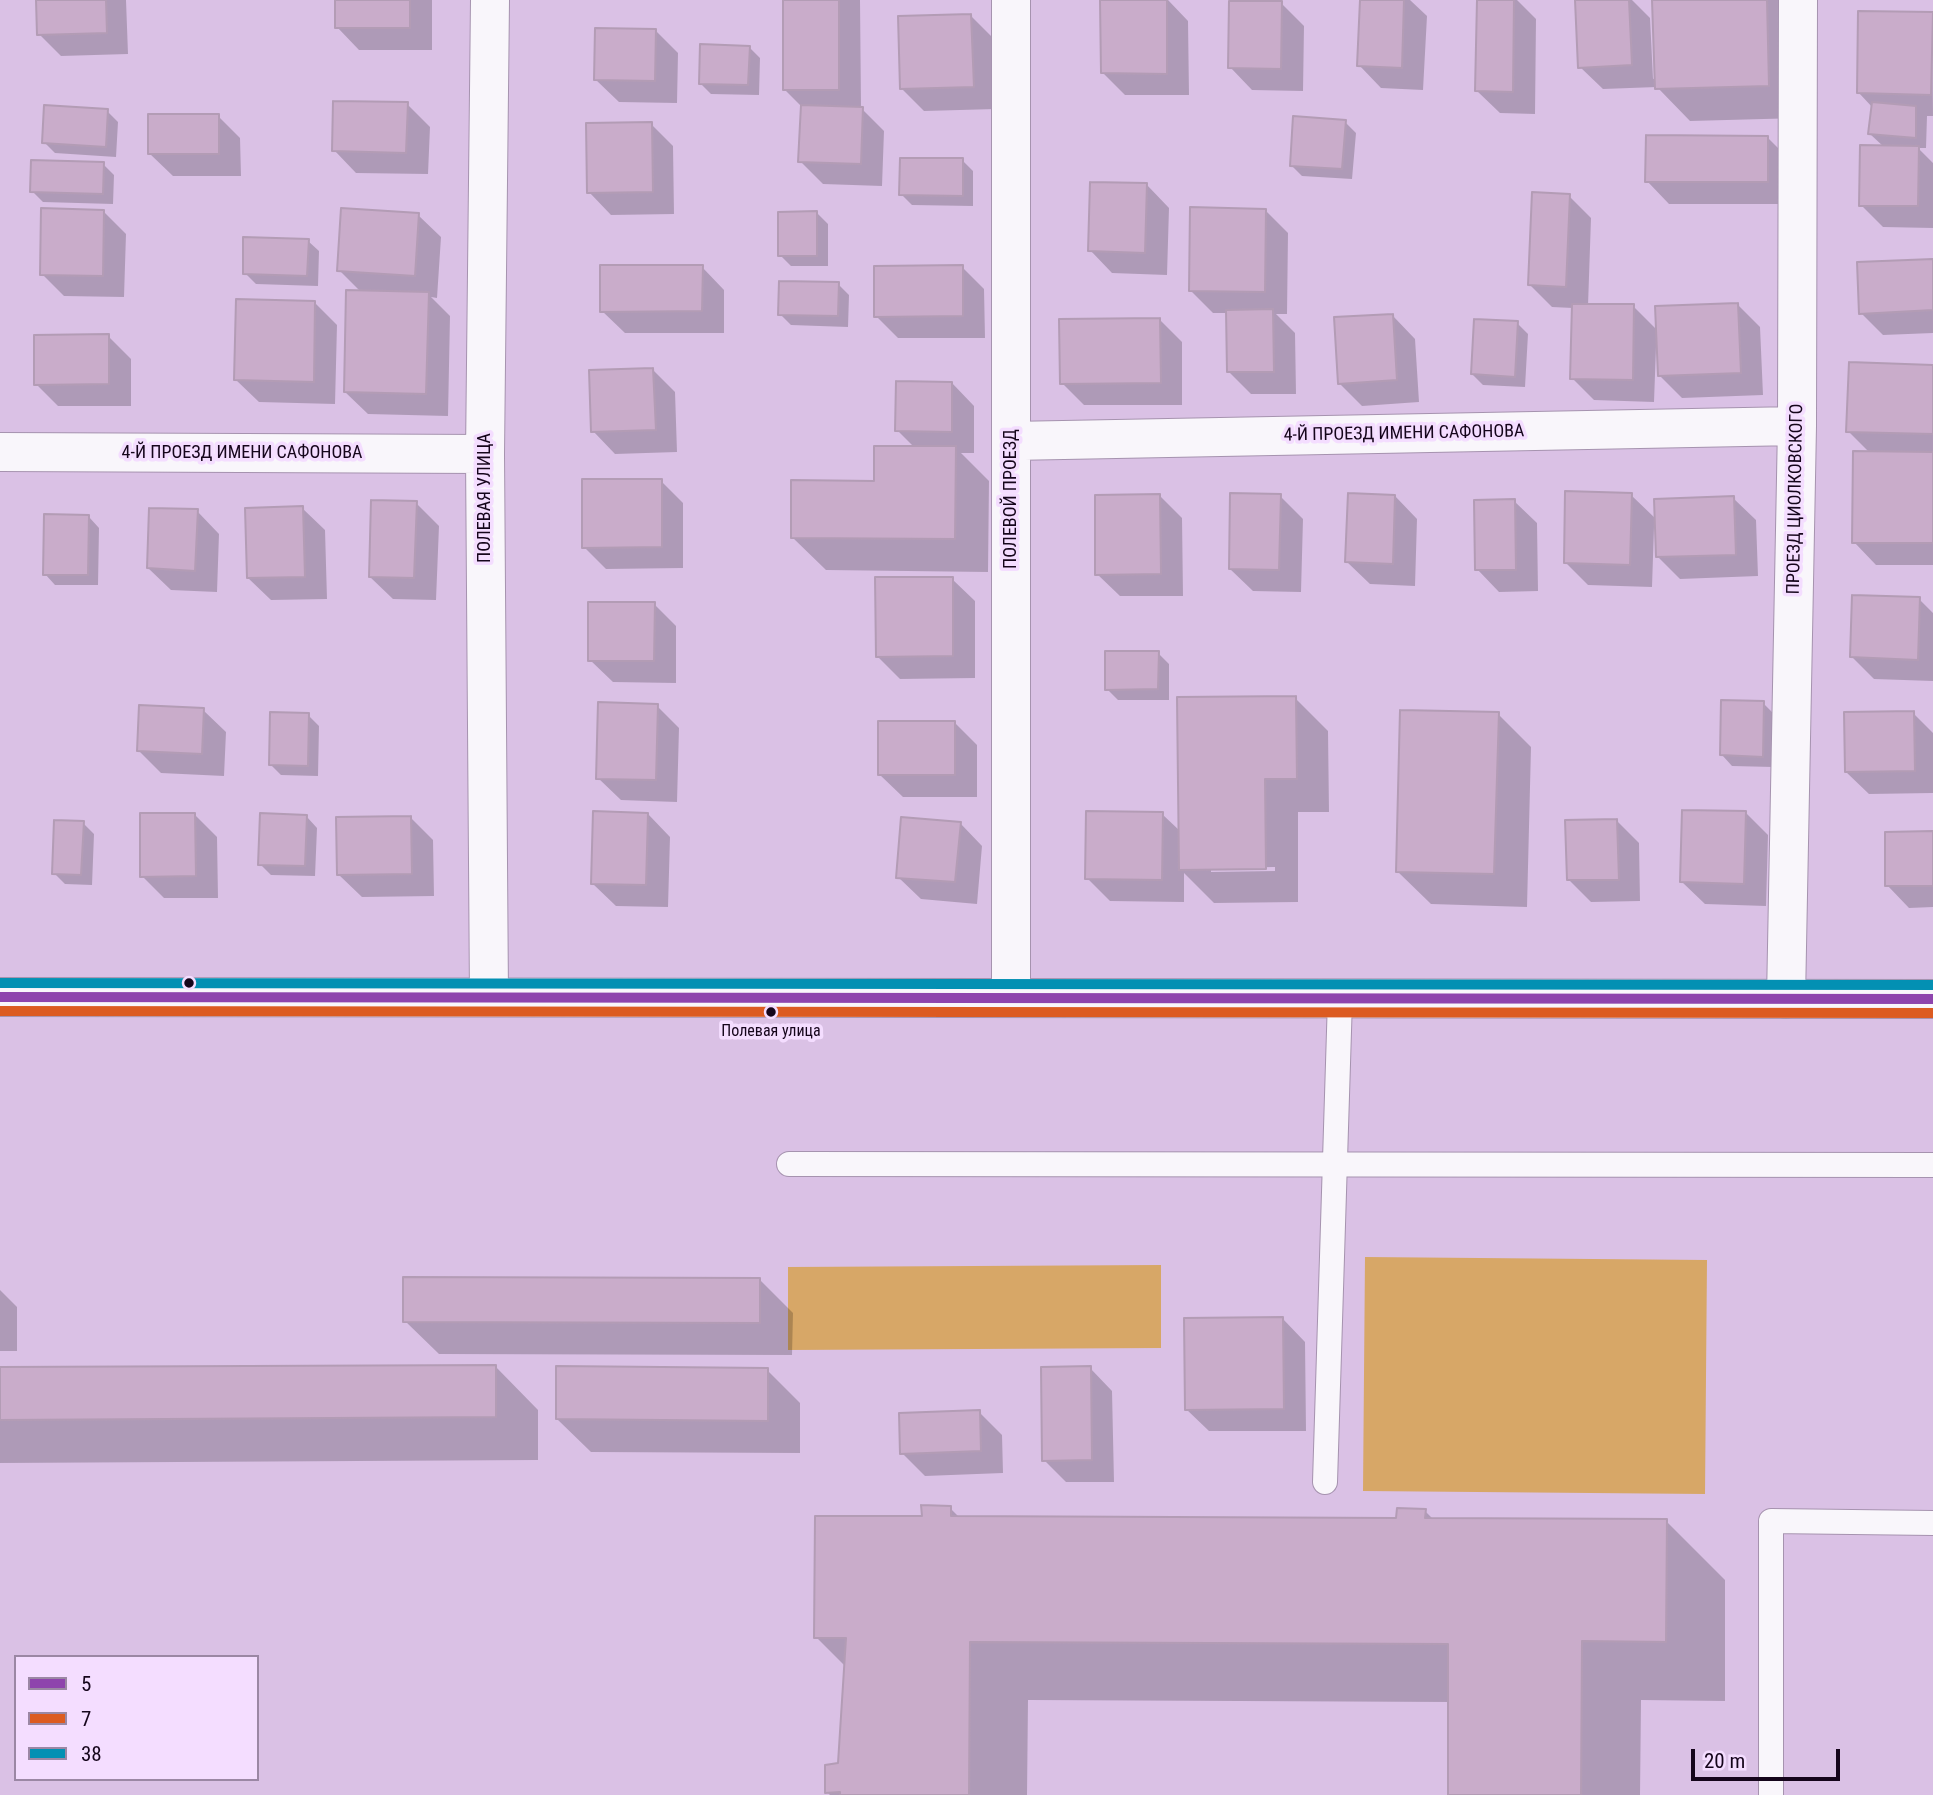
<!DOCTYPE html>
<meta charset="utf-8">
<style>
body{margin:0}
#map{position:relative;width:1933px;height:1795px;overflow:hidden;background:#dac1e5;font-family:"Roboto Condensed",sans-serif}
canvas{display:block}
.legend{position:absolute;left:14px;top:1655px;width:245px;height:126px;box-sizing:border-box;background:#f4ddff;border:2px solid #9b87a4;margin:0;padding:9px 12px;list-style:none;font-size:21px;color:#15051b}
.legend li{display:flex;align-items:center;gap:14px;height:35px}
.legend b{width:35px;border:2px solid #9b87a4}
.scale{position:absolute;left:1691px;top:1749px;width:149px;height:32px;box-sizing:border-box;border:4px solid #15051b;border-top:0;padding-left:9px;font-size:21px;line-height:24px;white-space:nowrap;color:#15051b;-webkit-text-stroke:5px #f4ddff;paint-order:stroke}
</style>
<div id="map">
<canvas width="1933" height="1795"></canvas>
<ul class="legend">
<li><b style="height:9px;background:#8e44ad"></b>5</li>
<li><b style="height:9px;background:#dc5b21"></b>7</li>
<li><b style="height:9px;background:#0390b3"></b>38</li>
</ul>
<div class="scale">20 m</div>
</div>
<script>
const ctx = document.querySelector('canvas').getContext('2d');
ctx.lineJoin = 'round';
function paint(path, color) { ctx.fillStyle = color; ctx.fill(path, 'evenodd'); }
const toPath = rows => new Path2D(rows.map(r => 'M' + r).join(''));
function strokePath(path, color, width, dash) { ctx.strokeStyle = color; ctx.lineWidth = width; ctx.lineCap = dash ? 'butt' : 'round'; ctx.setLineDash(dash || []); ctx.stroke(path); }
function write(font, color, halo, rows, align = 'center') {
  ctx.font = font + ' "Roboto Condensed",sans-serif'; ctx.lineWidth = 7; ctx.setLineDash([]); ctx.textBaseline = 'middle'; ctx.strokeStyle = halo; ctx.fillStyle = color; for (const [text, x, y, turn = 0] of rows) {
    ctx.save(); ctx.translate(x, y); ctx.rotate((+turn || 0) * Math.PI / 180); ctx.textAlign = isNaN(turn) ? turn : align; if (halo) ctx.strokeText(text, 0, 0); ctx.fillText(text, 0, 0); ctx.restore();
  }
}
const green = toPath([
 [1365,1257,1707,1260,1705,1494,1363,1491],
 [1161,1265,1161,1348,788,1350,788,1267]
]);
const shadow = toPath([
 [38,0,126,0,128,54,61,56,39,34],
 [337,0,432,0,432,50,359,50,337,27],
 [784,0,860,0,861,108,884,131,882,186,823,184,800,161,802,107,785,90],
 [1102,0,1168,0,1188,21,1189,95,1125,95,1103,73],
 [1362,0,1410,0,1427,16,1423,90,1381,88,1359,65],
 [1478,0,1517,0,1536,19,1535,114,1500,113,1477,91],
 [1577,0,1632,0,1650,18,1653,79,1656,78,1654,0,1785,0,1801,118,1690,121,1657,87,1603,89,1580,67],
 [1281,3,1304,26,1303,91,1252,90,1230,67],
 [1932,14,1933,116,1927,116,1926,148,1918,148,1933,163,1933,228,1883,227,1861,205,1884,147,1870,134,1873,108,1859,93],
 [971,16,993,38,996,109,924,111,902,89],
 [656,31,678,53,677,103,619,102,596,80],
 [749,47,760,58,759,95,711,94,700,83],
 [407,104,430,127,428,174,356,173,334,150],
 [107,111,118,122,116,157,55,153,44,142],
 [218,116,240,138,241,176,173,176,150,154],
 [1345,122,1356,133,1352,179,1302,176,1291,165],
 [651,124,673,146,674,214,611,215,589,192],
 [1768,138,1790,160,1790,204,1669,204,1647,181],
 [962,160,973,171,973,206,912,205,901,194],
 [103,164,114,175,113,204,43,202,32,191],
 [1147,185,1169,208,1167,275,1112,273,1090,250],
 [1569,196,1591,218,1588,306,1633,306,1658,331,1738,305,1760,327,1763,395,1682,398,1660,376,1659,347,1656,347,1654,402,1594,400,1572,378,1573,308,1552,307,1530,285],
 [1265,210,1288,233,1287,314,1276,314,1295,333,1296,394,1251,394,1229,372,1228,313,1213,313,1190,290],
 [103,211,126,234,124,297,64,296,42,274],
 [817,213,828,224,828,266,791,266,780,255],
 [418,215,441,237,437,298,431,297,450,316,448,416,368,414,345,392,361,292,339,270],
 [308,241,319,251,318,286,256,284,245,273],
 [1933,261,1933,333,1883,335,1861,313],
 [702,267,724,290,724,333,625,333,602,311],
 [962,267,984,289,985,338,898,338,876,316],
 [838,284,849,295,848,327,791,325,780,314],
 [315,303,337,325,335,404,259,402,236,380],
 [1393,316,1415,339,1419,402,1362,406,1339,383],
 [1160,320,1182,342,1182,405,1084,405,1062,383],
 [1517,323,1528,334,1525,387,1483,385,1472,374],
 [108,336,131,359,131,406,58,406,36,384],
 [1933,367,1933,565,1876,565,1854,542,1870,453,1848,431],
 [653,370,675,392,677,452,615,454,593,431],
 [952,383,974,406,974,453,961,453,989,481,988,572,826,570,792,537,875,483,915,448,897,430],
 [661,481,683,503,683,568,606,569,584,547],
 [1159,495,1182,518,1183,596,1120,596,1097,574],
 [1631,495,1656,519,1733,498,1756,520,1758,576,1680,579,1658,557,1657,527,1654,527,1652,587,1588,585,1565,562],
 [1280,496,1303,519,1301,592,1253,591,1230,569],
 [1395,496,1417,519,1415,586,1370,584,1347,562],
 [1514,501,1537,523,1538,591,1499,592,1477,569],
 [416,503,439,526,436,600,393,599,370,577],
 [302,508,325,530,327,599,271,600,248,578],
 [197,511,219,534,217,592,171,590,148,568],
 [89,517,99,528,98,585,55,585,45,574],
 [952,579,975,601,975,678,900,679,877,656],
 [1919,599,1933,613,1933,681,1874,679,1852,657],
 [654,604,676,626,676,683,613,682,590,660],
 [1158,653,1169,664,1169,700,1118,700,1107,689],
 [1295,698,1328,731,1329,812,1298,812,1298,902,1214,903,1184,873,1184,902,1110,901,1087,878,1162,814,1180,831],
 [1275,867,1275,871,1211,872,1211,868],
 [1763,703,1774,714,1773,767,1732,766,1722,755],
 [657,706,679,728,677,802,621,800,598,778],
 [203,710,226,732,224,776,161,773,139,751],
 [1913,713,1933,733,1933,793,1869,794,1846,772],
 [1498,714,1531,747,1527,907,1431,904,1397,871],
 [308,715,319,726,318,776,281,775,270,764],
 [955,723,977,745,977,797,903,797,880,775],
 [1746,813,1768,835,1766,906,1705,904,1682,882],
 [648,814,670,837,668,907,616,906,593,884],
 [195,815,217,837,218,898,164,898,142,876],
 [307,817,317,828,315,876,271,875,260,864],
 [411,818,433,840,434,896,362,897,339,875],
 [1617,821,1639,843,1640,901,1591,902,1569,880],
 [83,823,94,834,92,885,65,884,54,873],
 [960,823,982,846,977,904,921,899,898,877],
 [1933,833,1933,907,1909,908,1887,885],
 [760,1280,793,1313,792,1355,439,1354,405,1321],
 [0,1290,17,1307,17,1351,0,1351],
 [1283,1319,1305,1342,1306,1431,1209,1431,1186,1409],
 [495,1366,538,1410,538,1460,0,1463,0,1369],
 [1090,1368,1112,1391,1114,1482,1066,1482,1044,1460],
 [767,1370,800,1403,800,1453,591,1452,557,1419],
 [979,1412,1002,1435,1003,1473,925,1476,902,1453],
 [950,1508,960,1518,1398,1519,1425,1511,1434,1520,1666,1521,1725,1580,1725,1701,1641,1700,1640,1795,1449,1795,1450,1702,1028,1700,1027,1795,830,1795,827,1792,840,1764,846,1667,816,1637,924,1518]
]);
const building = toPath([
 [36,0,106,0,107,33,37,35,36,0],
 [335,0,410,0,410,28,335,28,335,0],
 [783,0,839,0,839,90,783,90,783,0],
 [1100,0,1167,0,1167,74,1101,73,1100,0],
 [1360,0,1404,0,1402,68,1357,66,1360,0],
 [1477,0,1514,0,1513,92,1475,91,1477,0],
 [1575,0,1629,0,1632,65,1578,68,1575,0],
 [1652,0,1767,0,1769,86,1655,89,1652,0],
 [1229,1,1282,1,1281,69,1228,68,1229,1],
 [1858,11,1933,12,1931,95,1857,93,1858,11],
 [971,14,974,87,900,89,898,16,971,14],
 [595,28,656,29,655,81,594,80,595,28],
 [700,44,750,46,748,85,699,84,700,44],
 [333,101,408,102,406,153,332,151,333,101],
 [1872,102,1916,106,1916,138,1868,134,1872,102],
 [44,105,108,109,106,147,42,143,44,105],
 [801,105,863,107,861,164,798,162,801,105],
 [148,114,219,114,219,154,148,154,148,114],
 [1293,116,1346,120,1342,169,1290,166,1293,116],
 [652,122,653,192,587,193,586,123,652,122],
 [1646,135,1768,136,1768,182,1645,182,1646,135],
 [1860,145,1919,146,1918,206,1859,206,1860,145],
 [900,158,963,158,963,196,899,195,900,158],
 [31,160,104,162,103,194,30,192,31,160],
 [1090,182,1147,183,1145,253,1088,251,1090,182],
 [1532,192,1570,194,1566,287,1528,285,1532,192],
 [1190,207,1266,209,1265,292,1189,291,1190,207],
 [41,208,104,210,103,276,40,275,41,208],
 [341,208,419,213,415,276,337,271,341,208],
 [817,211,817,256,778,256,778,212,817,211],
 [243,237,309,239,307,276,243,274,243,237],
 [1933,259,1933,310,1859,314,1857,262,1933,259],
 [600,265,703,265,702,311,600,312,600,265],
 [963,265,963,316,874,317,874,266,963,265],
 [779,281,839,282,838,316,778,315,779,281],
 [346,290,429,292,426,394,344,392,346,290],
 [236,299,315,301,314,382,234,380,236,299],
 [1738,303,1741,373,1658,376,1655,306,1738,303],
 [1572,304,1634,304,1633,380,1570,379,1572,304],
 [1273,309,1274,372,1227,372,1226,310,1273,309],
 [1393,314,1397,380,1338,384,1334,317,1393,314],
 [1160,318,1161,383,1060,384,1059,319,1160,318],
 [1474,319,1518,321,1515,377,1471,374,1474,319],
 [109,334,109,384,34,385,34,335,109,334],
 [1849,362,1933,365,1933,434,1846,432,1849,362],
 [653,368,656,430,591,432,589,370,653,368],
 [896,381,952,382,952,432,895,431,896,381],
 [874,446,956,446,955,539,791,538,791,480,874,481,874,446],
 [1853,451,1933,452,1933,543,1852,543,1853,451],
 [582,479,662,479,662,547,582,548,582,479],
 [1565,491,1632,493,1630,565,1564,563,1565,491],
 [1230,493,1281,494,1279,570,1229,569,1230,493],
 [1348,493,1395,495,1393,564,1345,562,1348,493],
 [1160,494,1161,574,1095,575,1095,495,1160,494],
 [1734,496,1736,555,1656,557,1654,499,1734,496],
 [1515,499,1516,570,1475,570,1474,500,1515,499],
 [371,500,417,501,414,578,369,577,371,500],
 [303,506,305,577,247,578,245,508,303,506],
 [149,508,198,509,195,571,147,568,149,508],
 [44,514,89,515,88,575,43,575,44,514],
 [875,577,953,577,953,656,876,657,875,577],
 [1852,595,1920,597,1918,660,1850,657,1852,595],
 [588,602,655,602,654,661,588,661,588,602],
 [1105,651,1159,651,1158,689,1105,690,1105,651],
 [1296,696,1297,779,1265,779,1266,869,1179,870,1177,697,1296,696],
 [1721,700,1764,701,1763,757,1720,755,1721,700],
 [598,702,658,704,656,780,596,779,598,702],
 [139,705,204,708,202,754,137,751,139,705],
 [1400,710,1499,712,1494,874,1396,872,1400,710],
 [1914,711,1915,771,1845,772,1844,712,1914,711],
 [270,712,309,713,308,766,269,765,270,712],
 [878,721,955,721,955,775,878,775,878,721],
 [1682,810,1746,811,1744,884,1680,882,1682,810],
 [593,811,648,813,646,885,591,884,593,811],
 [1086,811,1163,812,1162,880,1085,879,1086,811],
 [140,813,195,813,196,876,140,877,140,813],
 [260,813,307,815,305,866,258,865,260,813],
 [411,816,412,874,337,875,336,817,411,816],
 [901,817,961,822,955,882,896,878,901,817],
 [1617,819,1619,880,1567,880,1565,820,1617,819],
 [54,820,84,821,81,875,52,874,54,820],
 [1933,831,1933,886,1885,886,1885,832,1933,831],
 [403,1277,760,1278,760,1323,403,1322,403,1277],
 [1283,1317,1284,1409,1185,1410,1184,1318,1283,1317],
 [496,1365,496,1417,0,1420,0,1367,496,1365],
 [556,1366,768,1368,768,1421,556,1419,556,1366],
 [1091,1366,1092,1460,1042,1461,1041,1367,1091,1366],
 [980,1410,981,1451,900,1454,899,1413,980,1410],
 [921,1505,951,1506,951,1516,1396,1518,1397,1508,1426,1509,1425,1518,1667,1519,1666,1642,1582,1641,1581,1795,1448,1795,1448,1644,970,1642,969,1795,840,1795,840,1792,825,1793,825,1765,838,1763,846,1638,814,1638,815,1516,922,1516,921,1505]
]);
const lane = toPath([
 [789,1164,1933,1165],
 [1325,1482,1340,999],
 [1771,1795,1771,1521,1933,1523]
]);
const street = toPath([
 [1011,441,1797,426],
 [0,452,485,454],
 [489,997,485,454,490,0],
 [1011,998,1011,0],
 [1786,999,1797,426,1798,0]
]);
const secondary = toPath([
 [0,997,1933,999]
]);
const bus1 = toPath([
 [0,997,1933,999]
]);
const bus2 = toPath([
 [0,1011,1933,1013]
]);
const bus3 = toPath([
 [0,983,1933,985]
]);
const markers = [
 [189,983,6,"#15051b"],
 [771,1012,6,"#15051b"]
];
const busNames = [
 ["Полевая улица",771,1032]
];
const streetNames = [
 ["4-Й ПРОЕЗД ИМЕНИ САФОНОВА",1404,434,-1],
 ["4-Й ПРОЕЗД ИМЕНИ САФОНОВА",242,453],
 ["ПОЛЕВАЯ УЛИЦА",485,498,-90],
 ["ПОЛЕВОЙ ПРОЕЗД",1011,499,-90],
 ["ПРОЕЗД ЦИОЛКОВСКОГО",1796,499,-89]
];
paint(green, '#d7a767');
paint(shadow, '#0003');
paint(building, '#c9acca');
strokePath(building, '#b39cb5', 2);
strokePath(lane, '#a693af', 26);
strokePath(street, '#a693af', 40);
strokePath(secondary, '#a693af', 40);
strokePath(lane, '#f9f6fb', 24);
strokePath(street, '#f9f6fb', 38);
strokePath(secondary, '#f9f6fb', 38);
strokePath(bus1, '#8e44ad', 10);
strokePath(bus2, '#dc5b21', 10);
strokePath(bus3, '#0390b3', 10);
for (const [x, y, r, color] of markers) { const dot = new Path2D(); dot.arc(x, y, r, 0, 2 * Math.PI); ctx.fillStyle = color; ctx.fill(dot); strokePath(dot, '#f4ddff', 2.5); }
write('16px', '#15051b', '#f4ddff', busNames);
write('18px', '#15051b', '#f4ddff', streetNames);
</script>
